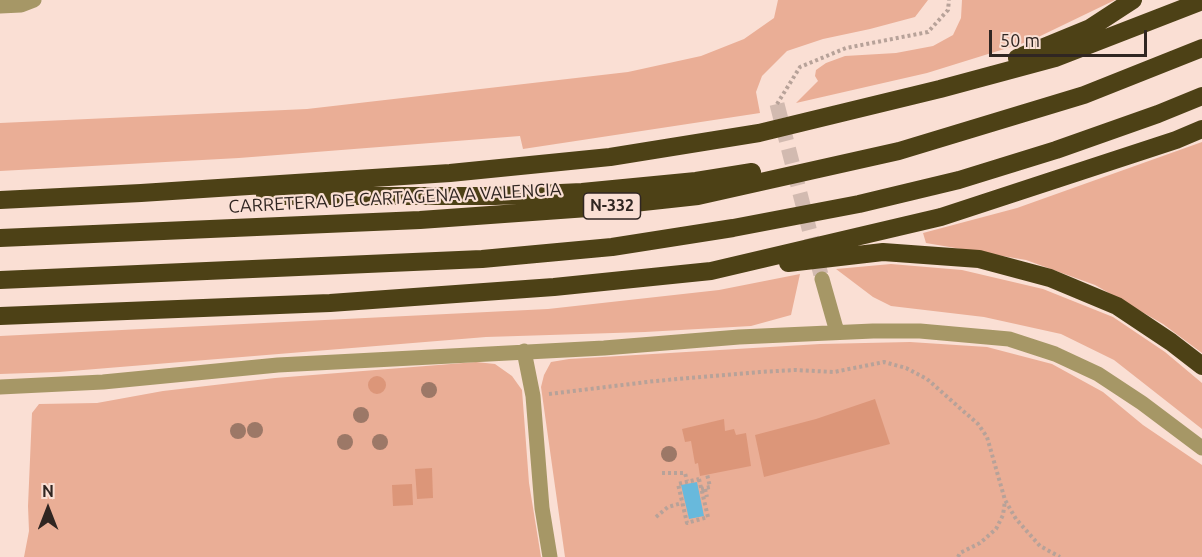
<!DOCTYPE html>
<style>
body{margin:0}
#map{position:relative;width:1202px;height:557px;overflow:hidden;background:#fadfd4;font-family:Ubuntu,sans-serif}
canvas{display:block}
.north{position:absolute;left:18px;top:479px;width:60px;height:60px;-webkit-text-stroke:4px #fadfd4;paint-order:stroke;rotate:0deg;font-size:16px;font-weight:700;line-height:24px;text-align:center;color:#302622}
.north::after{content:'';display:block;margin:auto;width:21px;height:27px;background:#302622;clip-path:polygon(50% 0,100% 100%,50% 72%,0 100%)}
.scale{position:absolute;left:989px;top:30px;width:158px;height:27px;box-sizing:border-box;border:3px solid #302622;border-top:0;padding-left:8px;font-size:18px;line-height:21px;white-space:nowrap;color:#302622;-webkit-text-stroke:4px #fadfd4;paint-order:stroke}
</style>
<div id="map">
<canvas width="1202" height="557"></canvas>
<div class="north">N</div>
<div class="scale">50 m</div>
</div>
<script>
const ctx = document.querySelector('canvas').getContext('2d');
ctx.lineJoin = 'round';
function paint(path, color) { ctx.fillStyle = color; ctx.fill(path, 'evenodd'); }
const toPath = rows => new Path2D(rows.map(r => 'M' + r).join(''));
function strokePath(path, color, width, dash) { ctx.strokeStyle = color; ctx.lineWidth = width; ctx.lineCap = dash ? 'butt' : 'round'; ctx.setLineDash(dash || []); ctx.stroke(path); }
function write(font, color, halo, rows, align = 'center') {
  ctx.font = font + ' Ubuntu,sans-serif'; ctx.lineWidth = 4.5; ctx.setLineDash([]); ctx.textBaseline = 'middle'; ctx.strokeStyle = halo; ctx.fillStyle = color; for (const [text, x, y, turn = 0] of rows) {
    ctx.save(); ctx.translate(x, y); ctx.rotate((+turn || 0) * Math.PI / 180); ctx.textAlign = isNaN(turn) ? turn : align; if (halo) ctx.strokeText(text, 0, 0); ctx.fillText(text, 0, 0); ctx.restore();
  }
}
const green = toPath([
 [778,0,928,0,915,17,870,29,823,39,787,51,762,76,756,92,760,113,523,149,520,136,239,158,0,171,0,123,307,109,628,72,701,56,744,39,774,18],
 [962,0,1115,0,1030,41,927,73,796,103,818,81,815,76,816,70,826,63,845,56,896,53,933,46,953,35,961,18],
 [1202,142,1202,353,1163,324,1095,285,1026,260,926,243,923,233,1017,208],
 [891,264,962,270,1043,289,1113,317,1165,352,1202,383,1202,429,1114,360,1061,334,984,317,891,306,873,297,836,269],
 [800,274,791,315,751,326,645,332,486,337,59,372,0,374,0,336,548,309,719,290],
 [910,342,987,347,1052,364,1103,392,1143,425,1202,465,1202,557,565,557,541,387,544,375,551,362,569,359,820,344],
 [476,362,495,364,512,376,522,390,529,483,541,557,24,557,29,531,28,506,32,413,39,404,97,403,163,391,275,378]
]);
const water = toPath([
 [697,482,704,516,689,519,681,485]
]);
const building = toPath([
 '368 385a9 9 0 1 1 18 0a9 9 0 1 1-18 0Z',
 [875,399,890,444,764,477,755,435,816,419],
 [724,419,725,431,734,429,736,435,746,433,751,466,700,476,698,463,695,464,691,441,685,442,682,429],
 [432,468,433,498,417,499,415,469],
 [412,484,413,505,393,506,392,485]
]);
const minorTunnel = toPath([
 [777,104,822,279]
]);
const path = toPath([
 [777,104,800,67,846,48,928,32,948,10,949,0],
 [549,394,655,381,760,372,795,370,834,372,884,362,906,368,927,379,978,424,987,437,1005,500,1016,519,1040,546,1060,557],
 [662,473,685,473,687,481],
 [699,479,708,517,687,523,678,484,699,479],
 [701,489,710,487,707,474],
 [705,489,707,497],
 [656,517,668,507,682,503],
 [958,557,960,553,980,543,996,529,1003,515,1005,501]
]);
const minor = toPath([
 [0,6,21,5,34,0],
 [822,279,837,332],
 [524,351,533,396,542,508,550,557],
 [0,387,103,382,278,365,604,348,739,337,873,331,920,331,1009,339,1055,354,1098,374,1142,403,1202,448]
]);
const highway = toPath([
 [1017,58,1090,28,1133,0],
 [265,196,495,196,582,192,696,181,752,172],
 [0,200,141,193,450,173,610,157,759,133,940,89,1055,58,1202,1],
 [0,238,420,220,588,208,698,196,899,151,1084,95,1202,48],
 [788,263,883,252,979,259,1050,278,1117,306,1171,342,1202,366],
 [0,280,482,259,612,247,733,228,859,204,959,180,1056,150,1158,114,1202,96],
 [0,316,330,303,554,287,711,271,941,217,1176,140,1202,129]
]);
const trees = [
 [429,390],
 [361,415],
 [255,430],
 [238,431],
 [345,442],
 [380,442],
 [669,454]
];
const shields = [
 [612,206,57]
];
const shieldNames = [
 ["N-332",612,206]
];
const streetNames = [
 ["CARRETERA DE CARTAGENA A VALENCIA",395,198,-3]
];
paint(green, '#eaae96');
paint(water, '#68b9dc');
paint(building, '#dc9679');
strokePath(minorTunnel, '#d2bab0', 15, [15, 8]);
strokePath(path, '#b7a299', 4, [3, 3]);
strokePath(minor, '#a69766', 15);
strokePath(highway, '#4d4116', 18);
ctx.fillStyle = '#9c7867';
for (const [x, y] of trees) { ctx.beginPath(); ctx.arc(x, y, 8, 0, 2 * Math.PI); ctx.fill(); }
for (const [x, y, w] of shields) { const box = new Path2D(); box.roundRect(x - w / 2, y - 13, w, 26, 4.5); ctx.fillStyle = '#fadfd4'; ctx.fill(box); strokePath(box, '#302622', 1.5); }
write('bold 16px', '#302622', null, shieldNames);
write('18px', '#302622', '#fadfd4', streetNames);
</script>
